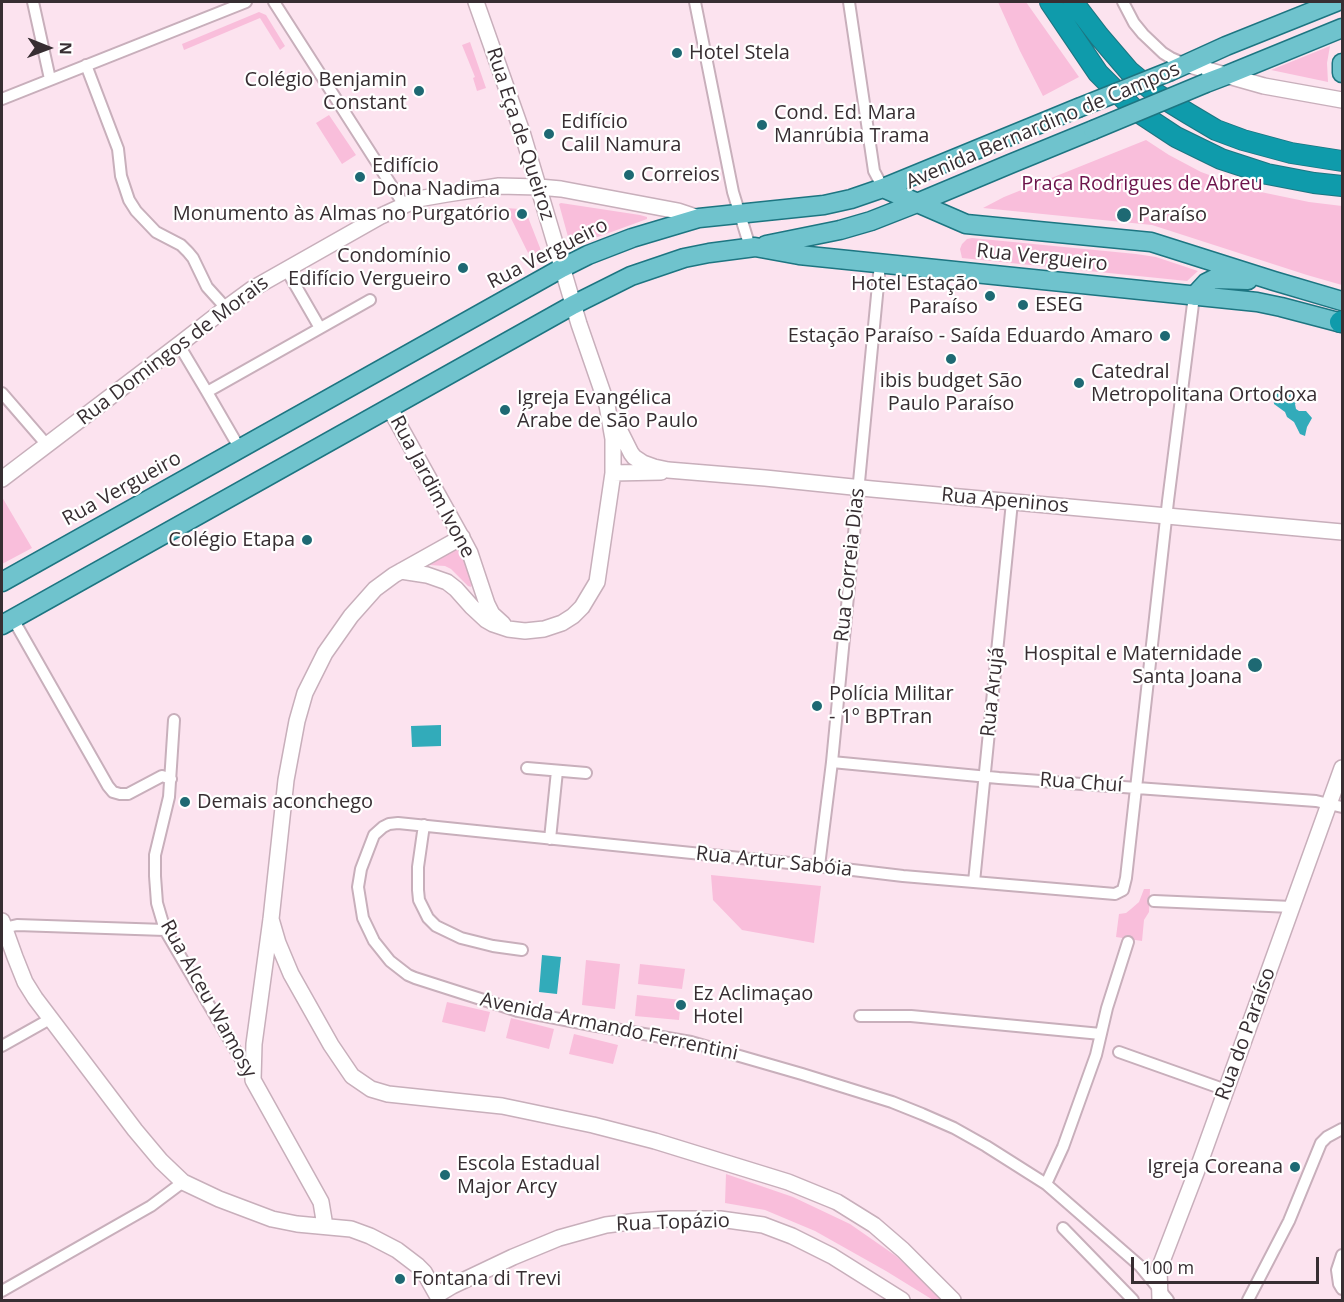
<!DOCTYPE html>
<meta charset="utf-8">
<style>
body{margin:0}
#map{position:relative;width:1344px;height:1302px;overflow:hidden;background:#fce3ef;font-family:"Open Sans",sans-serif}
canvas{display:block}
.frame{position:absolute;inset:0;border:3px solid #372e32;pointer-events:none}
.north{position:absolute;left:18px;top:18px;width:60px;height:60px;-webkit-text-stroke:4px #fff;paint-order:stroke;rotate:91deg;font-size:16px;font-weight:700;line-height:24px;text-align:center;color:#372e32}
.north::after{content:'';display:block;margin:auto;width:21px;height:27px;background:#372e32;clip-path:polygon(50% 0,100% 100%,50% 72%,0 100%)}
.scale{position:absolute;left:1131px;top:1257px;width:188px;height:27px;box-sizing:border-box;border:3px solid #372e32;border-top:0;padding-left:8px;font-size:18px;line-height:21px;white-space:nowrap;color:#372e32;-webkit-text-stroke:4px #fff;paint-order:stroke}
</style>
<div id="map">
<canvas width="1344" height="1302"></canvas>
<div class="frame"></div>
<div class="north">N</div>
<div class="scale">100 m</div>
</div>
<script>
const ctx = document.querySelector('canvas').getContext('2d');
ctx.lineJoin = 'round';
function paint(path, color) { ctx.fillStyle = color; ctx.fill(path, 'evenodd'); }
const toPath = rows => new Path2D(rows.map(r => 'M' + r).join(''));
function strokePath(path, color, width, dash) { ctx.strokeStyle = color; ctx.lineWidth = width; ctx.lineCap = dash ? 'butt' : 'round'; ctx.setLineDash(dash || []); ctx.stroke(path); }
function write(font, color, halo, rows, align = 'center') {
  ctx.font = font + ' "Open Sans",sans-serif'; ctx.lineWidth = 4.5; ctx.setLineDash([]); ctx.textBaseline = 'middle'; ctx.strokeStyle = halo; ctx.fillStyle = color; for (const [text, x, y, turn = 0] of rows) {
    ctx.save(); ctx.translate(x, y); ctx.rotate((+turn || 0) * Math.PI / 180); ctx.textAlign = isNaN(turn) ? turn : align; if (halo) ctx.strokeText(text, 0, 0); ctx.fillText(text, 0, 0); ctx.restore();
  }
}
const green = toPath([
 [998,2,1026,2,1079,77,1043,96,1020,51],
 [259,12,266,15,285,46,280,50,260,18,184,50,182,44],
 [470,42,486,88,477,91,473,78,475,77,462,45],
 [1330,46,1327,63,1328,82,1271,70],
 [329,115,356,155,342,164,316,123],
 [1146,140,1169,155,1201,172,1251,190,1309,202,1342,206,1342,285,1307,275,1152,225,983,208,1004,197],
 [561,203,640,215,647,217,647,219,573,246,570,244,559,204],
 [506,208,520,209,526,212,542,253,531,259],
 [972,238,1136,254,1156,257,1198,271,1187,281,962,258,960,249,962,244,967,239],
 [2,497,32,548,2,564],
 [457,548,461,551,468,568,472,584,471,587,468,586,451,569,445,566,429,565,428,564],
 [711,875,821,886,814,943,742,930,713,900],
 [1144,889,1150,889,1149,912,1144,920,1142,941,1116,937,1119,914,1126,913,1131,909,1139,902],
 [586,960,620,964,615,1009,582,1005],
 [640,964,685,969,682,989,638,984],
 [637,995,681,1000,679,1020,635,1016],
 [447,1002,490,1012,485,1032,442,1022],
 [511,1018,554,1029,549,1049,506,1038],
 [574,1034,618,1045,613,1064,569,1054],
 [726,1174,793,1197,850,1224,896,1256,934,1291,941,1300,933,1300,886,1271,815,1231,765,1210,725,1203]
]);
const water = toPath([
 [1273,392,1281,392,1285,396,1292,394,1297,401,1295,404,1296,409,1299,411,1306,411,1312,418,1307,427,1305,436,1300,434,1294,422,1287,417,1285,412,1274,404],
 [441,725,441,746,412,747,411,726],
 [542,955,561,957,557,994,539,992]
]);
const street = toPath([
 [33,2,50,79],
 [274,2,404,205],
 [695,2,733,192,750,247],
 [849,2,874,171,883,188],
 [1123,2,1134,23,1143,34,1163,53,1171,58,1185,64],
 [86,65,118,149,121,176,129,200,136,211,156,232,181,245,188,252,193,258,207,287,226,308],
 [2,99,246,2],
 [286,269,320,328],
 [179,345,207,392,240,449],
 [207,392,370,300],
 [2,393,47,445],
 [13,619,108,786,113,792,120,794,128,794,162,776,171,779],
 [174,720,169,797,155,855,155,876,157,903,165,930,253,1080],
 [832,762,999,778,1316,801,1342,807],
 [527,768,586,773],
 [424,825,418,867,418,890,419,900,428,918,436,926,461,938,493,946,522,950],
 [550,839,557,771],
 [819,866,832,762,880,264],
 [974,882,1012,502],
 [1154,901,1292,907],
 [4,928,17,925,165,930],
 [860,1016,911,1016,1101,1034],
 [2,1046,50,1019],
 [1119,1052,1226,1090],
 [1046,1184,1063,1147,1096,1055,1107,1008,1128,942],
 [1063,1228,1133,1300],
 [1342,1255,1337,1270,1339,1284,1342,1289],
 [2,1291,151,1206,183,1182],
 [1168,1300,1140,1266,1046,1184,986,1146,954,1128,922,1114,892,1102,802,1074,691,1042,591,1025,518,1011,415,978,408,975,390,961,374,941,363,918,358,887,361,869,374,835,383,827,389,824,398,823,819,866,903,876,1115,894,1123,890,1126,878,1168,501,1194,296],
 [1248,1300,1289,1221,1321,1143,1327,1137,1342,1129]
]);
const secondary = toPath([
 [1186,64,1264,86,1342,100],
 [389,407,463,540,470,553,487,604,492,614,503,624],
 [615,421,631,453,634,457,643,463,654,467,668,470,765,478,872,489,1342,532],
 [613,473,661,472],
 [2,479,181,343,226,308,252,289,381,216,418,199,447,194,499,186,539,187,561,189,678,211,699,218],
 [401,571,427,575,447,582,456,589,472,607,486,620,493,624,508,629,525,631,544,629,562,623,573,616,582,607,597,582,613,473,613,439,607,405,579,324,522,132,476,2],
 [271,919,278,943,291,974,331,1045,352,1076,371,1089,388,1094,502,1106,593,1125,655,1141,788,1182,837,1202,874,1225,903,1250,953,1300],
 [2,921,15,957,25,982,35,998,135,1130,161,1161,183,1182,219,1199,272,1219,297,1224,351,1229,370,1236,397,1250,418,1266,424,1272,437,1295,452,1286,513,1257,559,1238,606,1225,638,1221,668,1219,720,1219,763,1225,792,1236,832,1256,902,1300],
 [325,1226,321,1202,253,1080,254,1044,271,919,286,780,297,721,305,693,325,653,351,616,375,589,394,575,462,537],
 [1160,1300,1159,1269,1199,1165,1342,768]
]);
const primary = toPath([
 [1342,63,1342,73],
 [1171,71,1226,46,1336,2],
 [1206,83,1227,75,1342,28],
 [883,188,966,224,1151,242,1274,281,1342,301],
 [766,245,840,230,871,221,917,203,1010,164,1093,130],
 [1194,296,1206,283,1214,279,1248,280],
 [2,582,562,268,588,255,632,238,699,218,824,205,851,199,883,188,1078,108],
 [2,625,573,305,631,276,684,258,709,253,755,247,799,255,1257,302,1281,307,1342,323]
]);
const highway = toPath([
 [1050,2,1098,73,1135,110,1176,137,1221,159,1267,174,1314,183,1342,186],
 [1073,2,1099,36,1129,71,1158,95,1189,114,1216,130,1243,140,1291,153,1342,161],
 [1340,322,1342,321]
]);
const primaryBridge = toPath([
 [1078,108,1171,71],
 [1093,130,1206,83]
]);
const markers = [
 [677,53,6,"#1e6973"],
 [419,91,6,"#1e6973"],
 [762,125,6,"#1e6973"],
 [549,134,6,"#1e6973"],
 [629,175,6,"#1e6973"],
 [360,177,6,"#1e6973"],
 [522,214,6,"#1e6973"],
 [1124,215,8,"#1e6973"],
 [463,268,6,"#1e6973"],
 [990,296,6,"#1e6973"],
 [1023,305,6,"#1e6973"],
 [1165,336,6,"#1e6973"],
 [951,359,6,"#1e6973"],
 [1079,383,6,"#1e6973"],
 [505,410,6,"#1e6973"],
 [307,540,6,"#1e6973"],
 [1255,665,8,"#1e6973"],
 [817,706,6,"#1e6973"],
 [185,802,6,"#1e6973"],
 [681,1005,6,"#1e6973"],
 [1295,1167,6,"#1e6973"],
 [445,1175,6,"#1e6973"],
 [400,1279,6,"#1e6973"]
];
const poiNames = [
 ["Hotel Stela",689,53],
 ["Colégio Benjamin",407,80,"right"],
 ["Constant",407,103,"right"],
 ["Cond. Ed. Mara",774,113],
 ["Manrúbia Trama",774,136],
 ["Edifício",561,122],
 ["Calil Namura",561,145],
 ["Edifício",372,166],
 ["Dona Nadima",372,189],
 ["Correios",641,175],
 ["Monumento às Almas no Purgatório",510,214,"right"],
 ["Paraíso",1138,215],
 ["Condomínio",451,256,"right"],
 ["Edifício Vergueiro",451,279,"right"],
 ["Hotel Estação",978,284,"right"],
 ["Paraíso",978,307,"right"],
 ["ESEG",1035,305],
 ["Estação Paraíso - Saída Eduardo Amaro",1153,336,"right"],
 ["Catedral",1091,372],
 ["Metropolitana Ortodoxa",1091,395],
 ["ibis budget São",951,381,"center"],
 ["Paulo Paraíso",951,404,"center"],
 ["Igreja Evangélica",517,398],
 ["Árabe de São Paulo",517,421],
 ["Colégio Etapa",295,540,"right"],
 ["Hospital e Maternidade",1242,654,"right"],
 ["Santa Joana",1242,677,"right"],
 ["Polícia Militar",829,694],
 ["- 1º BPTran",829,717],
 ["Demais aconchego",197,802],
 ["Ez Aclimaçao",693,994],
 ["Hotel",693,1017],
 ["Escola Estadual",457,1164],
 ["Major Arcy",457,1187],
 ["Igreja Coreana",1283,1167,"right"],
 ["Fontana di Trevi",412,1279]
];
const streetNames = [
 ["Avenida Bernardino de Campos",1043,126,-23],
 ["Rua Eça de Queiroz",520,134,72],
 ["Rua Vergueiro",548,254,-27],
 ["Rua Vergueiro",1042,258,6],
 ["Rua Domingos de Morais",173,351,-37],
 ["Rua Jardim Ivone",432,487,62],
 ["Rua Vergueiro",122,489,-29],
 ["Rua Apeninos",1005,501,5],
 ["Rua Correia Dias",850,565,-84],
 ["Rua Arujá",993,692,-84],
 ["Rua Chuí",1081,783,4],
 ["Rua Artur Sabóia",774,862,6],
 ["Rua Alceu Wamosy",208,999,61],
 ["Avenida Armando Ferrentini",609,1027,12],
 ["Rua do Paraíso",1246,1034,-70],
 ["Rua Topázio",673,1223,-2]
];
const parkNames = [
 ["Praça Rodrigues de Abreu",1142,184]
];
paint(green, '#f9bedb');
paint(water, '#32abba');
strokePath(street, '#c8afbb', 14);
strokePath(secondary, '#c8afbb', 18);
strokePath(primary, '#1d7581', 21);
strokePath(highway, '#1d7581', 22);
strokePath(street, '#fff', 10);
strokePath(secondary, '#fff', 15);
strokePath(primary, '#6fc3cd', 18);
strokePath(highway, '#0f9bab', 20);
strokePath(primaryBridge, '#1d7581', 21, []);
strokePath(primaryBridge, '#6fc3cd', 18);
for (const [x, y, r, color] of markers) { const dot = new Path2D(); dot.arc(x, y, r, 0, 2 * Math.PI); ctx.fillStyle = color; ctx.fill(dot); strokePath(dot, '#fff', 2); }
write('20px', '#372e32', '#fff', poiNames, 'left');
write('20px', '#372e32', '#fff', streetNames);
write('20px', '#6d144c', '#fff', parkNames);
</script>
